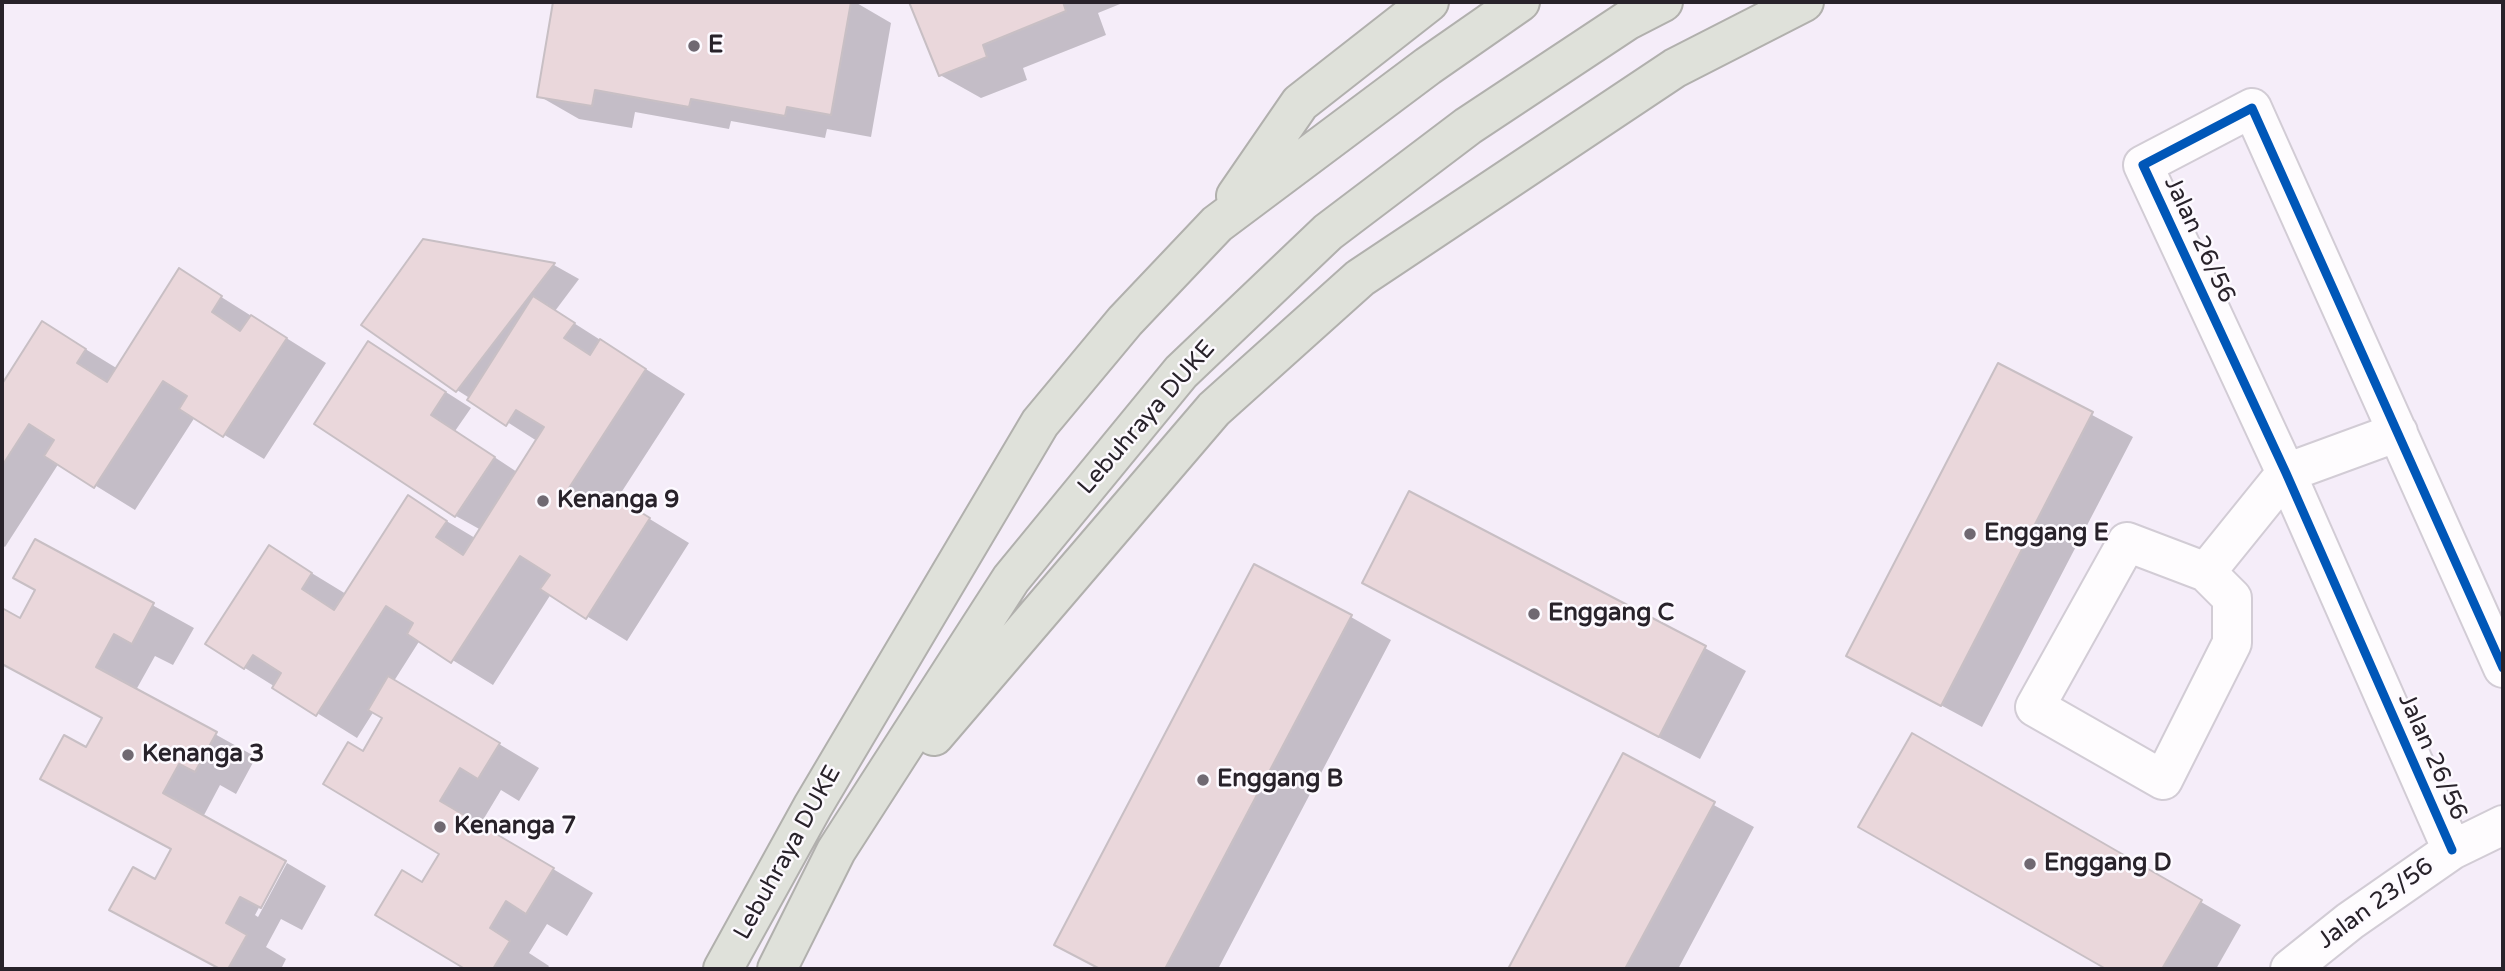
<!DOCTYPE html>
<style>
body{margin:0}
#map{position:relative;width:2505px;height:971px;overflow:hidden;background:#f5edf9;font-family:"Varela Round",sans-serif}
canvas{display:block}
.frame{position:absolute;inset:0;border:4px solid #28222a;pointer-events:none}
</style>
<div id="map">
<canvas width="2505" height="971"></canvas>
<div class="frame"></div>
</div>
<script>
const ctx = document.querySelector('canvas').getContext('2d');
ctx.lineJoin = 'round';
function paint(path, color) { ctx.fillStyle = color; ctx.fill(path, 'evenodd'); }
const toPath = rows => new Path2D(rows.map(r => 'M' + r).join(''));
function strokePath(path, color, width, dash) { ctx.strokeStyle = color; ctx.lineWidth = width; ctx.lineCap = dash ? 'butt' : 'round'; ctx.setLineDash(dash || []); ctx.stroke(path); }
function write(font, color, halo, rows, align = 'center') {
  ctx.font = font + ' "Varela Round",sans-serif'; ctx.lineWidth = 5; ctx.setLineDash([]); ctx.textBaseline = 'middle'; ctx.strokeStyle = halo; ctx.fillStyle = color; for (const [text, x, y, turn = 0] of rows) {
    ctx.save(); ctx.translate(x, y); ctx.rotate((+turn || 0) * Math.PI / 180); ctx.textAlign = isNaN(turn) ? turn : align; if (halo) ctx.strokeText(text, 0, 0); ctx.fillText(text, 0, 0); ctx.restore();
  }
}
const shadow = toPath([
 [555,2,855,2,891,23,871,137,827,129,825,138,731,121,729,129,635,112,632,128,579,119,539,96],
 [910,2,1125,2,1098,13,1106,35,1023,68,1027,80,981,98,940,75],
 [424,241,554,265,579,279,555,311,685,394,617,499,689,543,627,641,551,594,493,685,420,640,394,681,539,768,519,801,501,790,480,825,593,893,567,936,547,924,529,953,549,966,547,969,469,969,378,914,422,884,442,853,384,717,374,711,357,738,245,668,269,547,346,594,408,498,475,538,481,530,456,516,369,343,471,408,455,431,517,472,537,441,457,390],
 [180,271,326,363,264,459,195,417,135,510,59,463,5,547,2,545,2,388,43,323,118,369],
 [1999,365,2133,437,1982,727,1848,656],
 [1410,494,1705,648,1746,671,1700,759,1405,605,1364,582],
 [36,541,194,628,173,665,155,656,136,690,256,757,236,794,220,785,203,817,284,861,255,915,258,917,287,863,326,886,302,930,281,919,266,947,286,959,281,969,221,969,152,932,155,881,173,850,87,749,104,718,2,662,2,610,21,620,37,590],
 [1351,617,1391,640,1218,969,1100,969,1056,944],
 [1913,736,2241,925,2216,969,2109,969,1860,827],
 [1624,756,1754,827,1678,969,1510,969]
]);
const building = toPath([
 [553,2,851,2,831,115,787,107,785,116,691,99,689,107,595,90,592,106,537,97,553,2],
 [909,2,1063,2,1066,11,983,45,987,57,939,76,909,2],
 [423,239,555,263,456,392,361,325,423,239],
 [179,268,222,296,212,312,240,331,251,315,287,338,223,437,179,409,187,396,163,381,94,488,44,456,54,440,29,424,2,466,2,384,42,321,86,349,77,363,107,382,179,268],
 [533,296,575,323,564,338,590,355,600,339,646,369,569,488,597,507,607,491,650,518,586,619,540,589,550,575,520,556,451,663,407,634,413,623,386,606,316,716,272,688,281,673,253,655,244,669,205,644,269,545,312,573,302,589,334,610,408,495,447,521,436,537,463,555,544,427,516,410,506,426,467,400,533,296],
 [368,341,446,392,431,415,495,457,455,517,314,424,368,341],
 [1998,363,2093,412,1941,706,1846,656,1998,363],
 [1409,491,1706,646,1659,737,1362,583,1409,491],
 [35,539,154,603,132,644,114,634,96,667,217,732,195,772,179,764,163,793,286,861,261,908,240,897,226,923,247,935,228,969,220,969,109,910,133,867,155,879,171,849,40,779,64,735,86,747,102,718,2,664,2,608,20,618,35,590,13,578,35,539],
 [1254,564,1352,615,1165,969,1100,969,1054,945,1254,564],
 [388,676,500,743,478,779,460,768,440,801,554,868,526,914,506,901,490,928,510,941,493,969,465,969,375,915,402,870,422,882,439,854,323,784,348,742,363,751,382,718,368,710,388,676],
 [1912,733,2202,900,2162,969,2106,969,1858,827,1912,733],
 [1623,753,1715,802,1625,969,1508,969,1623,753]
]);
const minor = toPath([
 [2127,542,2206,572,2232,598,2232,643,2163,780,2035,707,2127,542],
 [2206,572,2286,473,2398,432],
 [2452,850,2286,473,2143,165,2252,108,2503,668],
 [2290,969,2350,921,2452,850,2503,825]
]);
const highway = toPath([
 [1236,196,1300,103,1429,2],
 [934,736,1214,409,1360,278,1675,68,1804,2],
 [723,969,813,806,1040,423,1125,321,1217,224,1428,66,1520,2],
 [777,969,836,851,1011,579,1181,372,1328,232,1468,126,1628,20,1663,2]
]);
const cycleway = toPath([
 [2452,850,2286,473,2143,165,2252,108,2503,668]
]);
const markers = [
 [694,46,7,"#706972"],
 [543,501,7,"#706972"],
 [1970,534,7,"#706972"],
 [1534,614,7,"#706972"],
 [128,755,7,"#706972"],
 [1203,780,7,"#706972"],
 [440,827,7,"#706972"],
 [2030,864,7,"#706972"]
];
const poiNames = [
 ["E",708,46],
 ["Kenanga 9",557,501],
 ["Enggang E",1984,534],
 ["Enggang C",1548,614],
 ["Kenanga 3",142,755],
 ["Enggang B",1217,780],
 ["Kenanga 7",454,827],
 ["Enggang D",2044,864]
];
const streetNames = [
 ["Jalan 26/56",2199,240,65],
 ["Lebuhraya DUKE",1147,418,-49],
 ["Jalan 26/56",2432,757,66],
 ["Lebuhraya DUKE",788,853,-61],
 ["Jalan 23/56",2376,904,-36]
];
paint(shadow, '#0003');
paint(building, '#ead7db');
strokePath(building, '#c8bfc4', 2);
strokePath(minor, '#d2ccd5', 42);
strokePath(highway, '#b1b0ad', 42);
strokePath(minor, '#fefcfe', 38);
strokePath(highway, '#dfe1da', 38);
strokePath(cycleway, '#0057b8', 9);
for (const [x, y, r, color] of markers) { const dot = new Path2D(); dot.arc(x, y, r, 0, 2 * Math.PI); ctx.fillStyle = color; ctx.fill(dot); strokePath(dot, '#fdfaff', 2.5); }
write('bold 24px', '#28222a', '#fdfaff', poiNames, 'left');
write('24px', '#28222a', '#fdfaff', streetNames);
</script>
